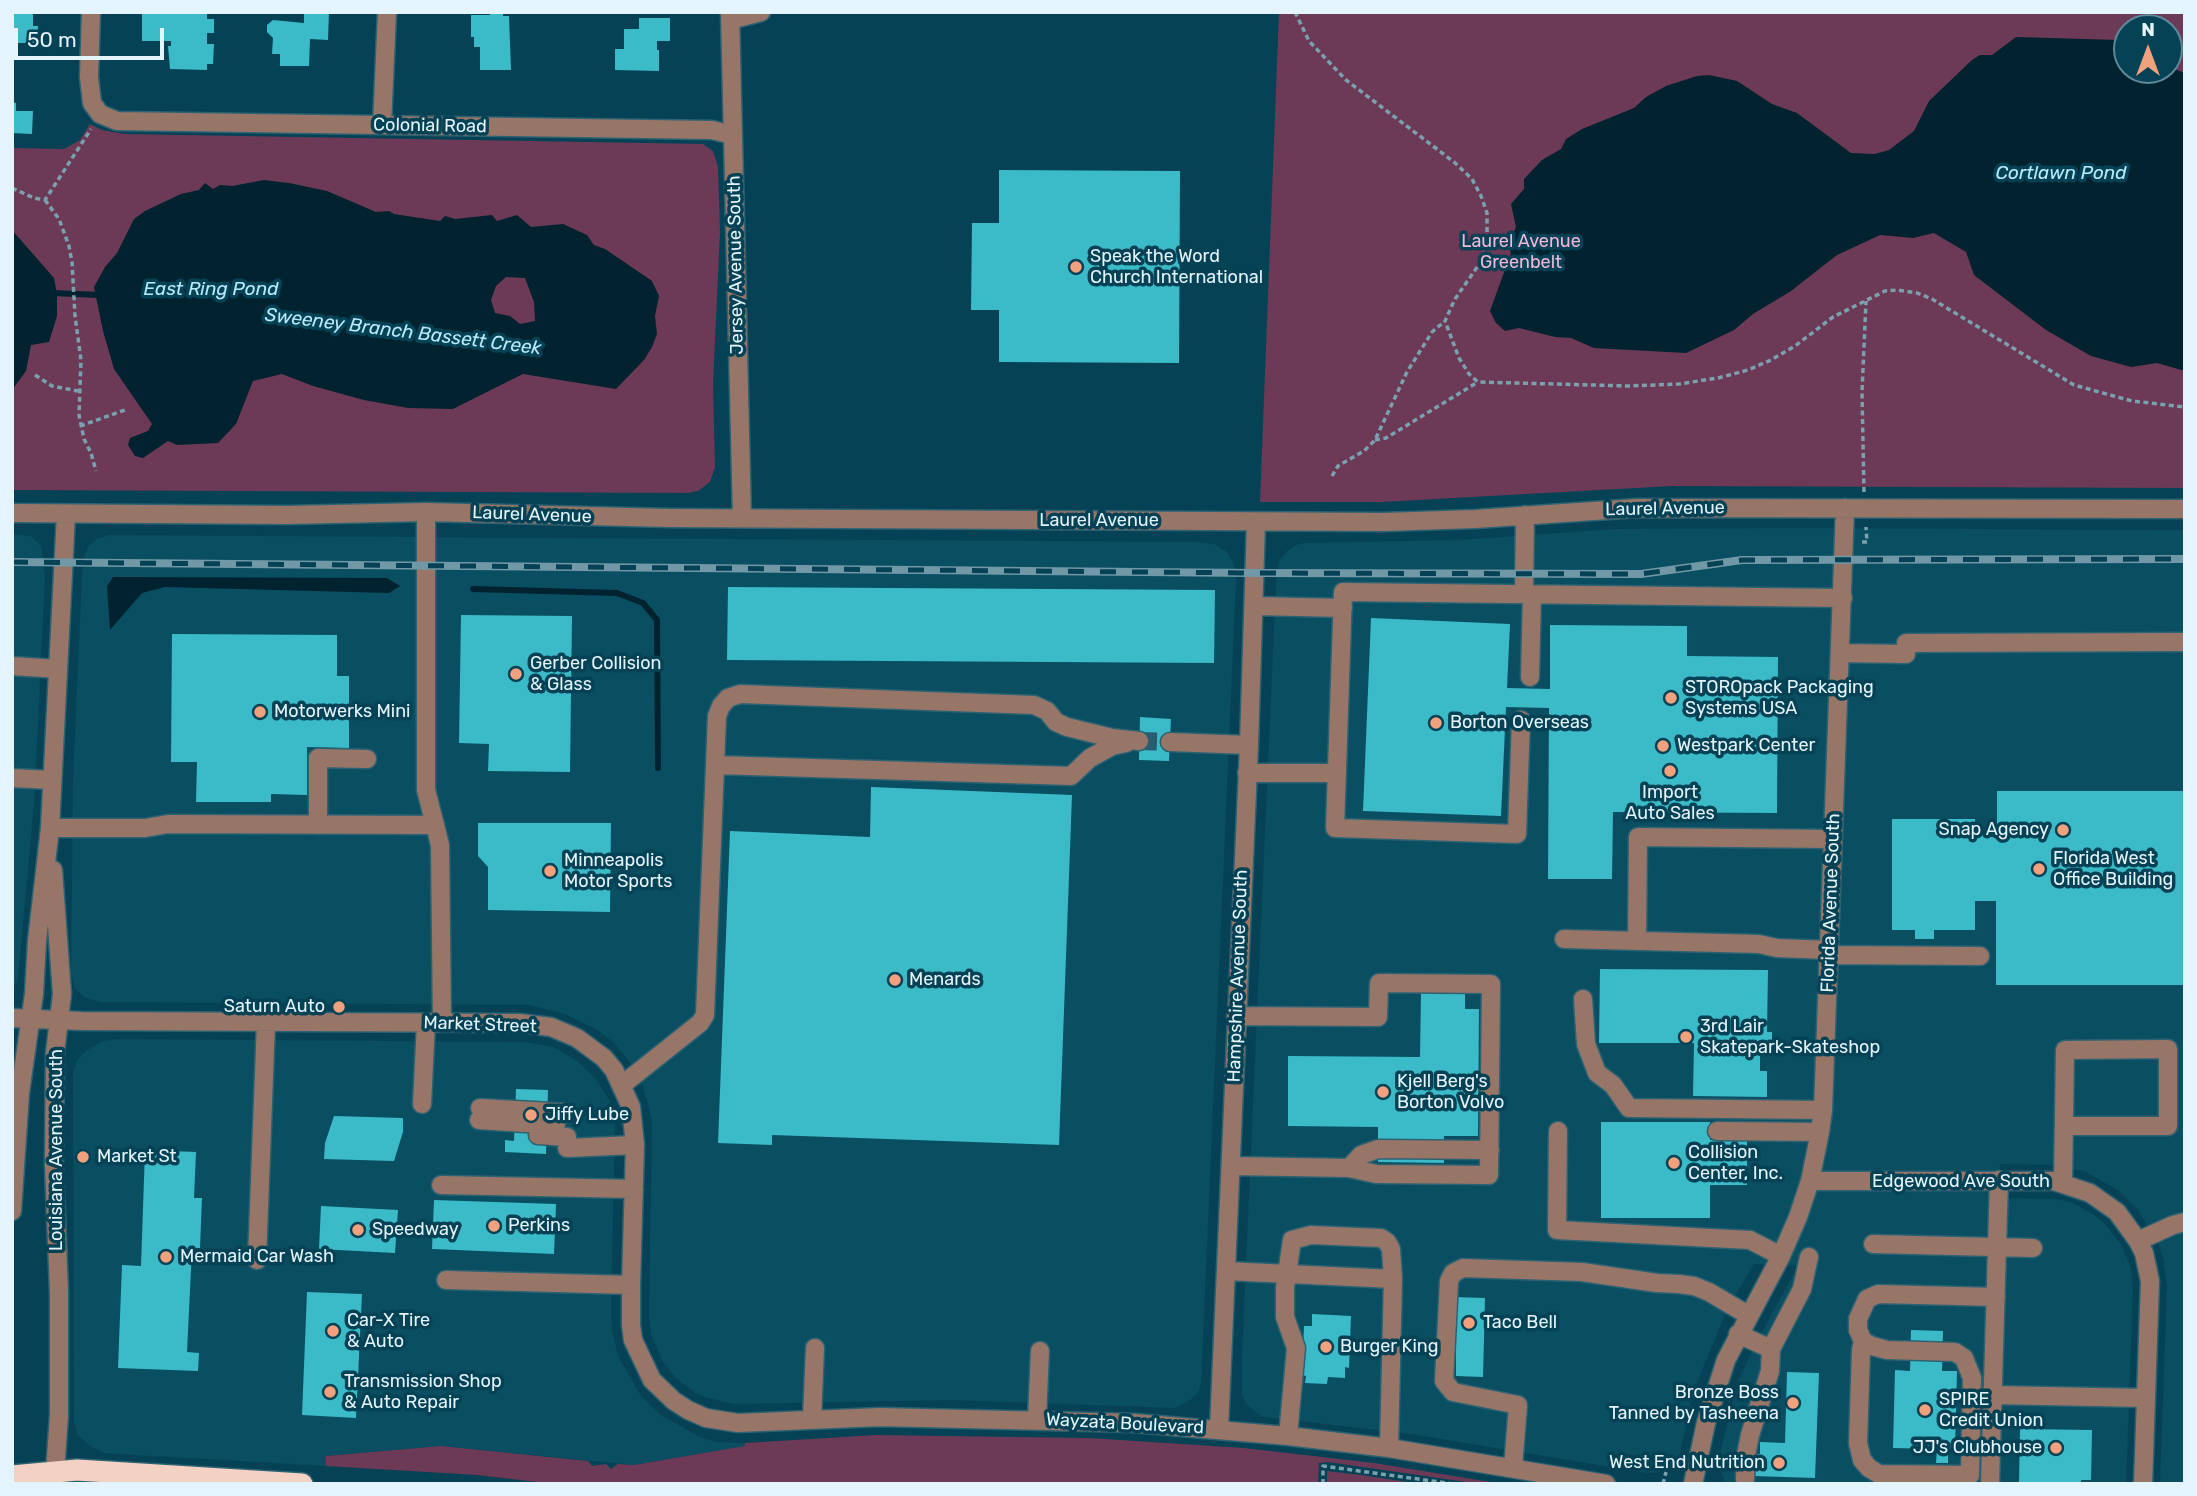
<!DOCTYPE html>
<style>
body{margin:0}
#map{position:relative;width:2197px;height:1496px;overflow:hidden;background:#064255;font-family:Rubik,sans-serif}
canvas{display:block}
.frame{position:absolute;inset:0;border:14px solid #e3f4fc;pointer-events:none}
.north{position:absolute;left:2113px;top:14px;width:70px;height:70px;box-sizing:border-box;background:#064255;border:2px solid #5e8998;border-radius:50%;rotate:0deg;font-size:19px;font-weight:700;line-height:28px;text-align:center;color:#e3f4fc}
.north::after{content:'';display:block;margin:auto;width:24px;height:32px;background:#f1a17d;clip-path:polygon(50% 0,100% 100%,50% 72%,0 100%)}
.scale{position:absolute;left:14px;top:28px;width:150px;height:32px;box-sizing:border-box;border:4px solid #e3f4fc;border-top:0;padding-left:9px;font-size:21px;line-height:24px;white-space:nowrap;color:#e3f4fc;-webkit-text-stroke:5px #064255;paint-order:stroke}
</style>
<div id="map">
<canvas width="2197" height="1496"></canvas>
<div class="frame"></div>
<div class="north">N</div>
<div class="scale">50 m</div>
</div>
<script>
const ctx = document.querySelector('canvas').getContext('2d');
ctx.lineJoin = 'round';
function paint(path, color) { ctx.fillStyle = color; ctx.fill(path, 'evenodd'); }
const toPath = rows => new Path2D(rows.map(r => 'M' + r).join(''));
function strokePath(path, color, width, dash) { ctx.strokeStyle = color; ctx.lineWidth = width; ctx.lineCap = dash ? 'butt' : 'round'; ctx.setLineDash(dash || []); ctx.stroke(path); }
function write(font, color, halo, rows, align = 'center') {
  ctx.font = font + ' Rubik,sans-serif'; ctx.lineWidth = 7; ctx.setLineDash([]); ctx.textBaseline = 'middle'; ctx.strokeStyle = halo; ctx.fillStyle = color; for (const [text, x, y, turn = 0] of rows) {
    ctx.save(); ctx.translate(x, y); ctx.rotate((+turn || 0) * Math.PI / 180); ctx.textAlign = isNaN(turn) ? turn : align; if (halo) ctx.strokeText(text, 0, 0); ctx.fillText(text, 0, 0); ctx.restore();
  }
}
const built = toPath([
 [1798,528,2185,530,2185,1484,2160,1484,2167,1287,2163,1258,2158,1243,2138,1210,2118,1190,2084,1171,2051,1165,2000,1164,1998,1198,2055,1199,2068,1201,2093,1214,2105,1224,2122,1246,2131,1269,2133,1287,2126,1484,1726,1484,1719,1468,1721,1449,1739,1379,1755,1345,1798,1266,1754,1264,1728,1308,1702,1370,1693,1393,1680,1453,1672,1467,1661,1472,1647,1473,1411,1434,1264,1417,1258,1414,1246,1404,1242,1395,1242,1354,1276,583,1279,561,1288,550,1296,545,1304,543,1458,540,1615,529],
 [12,534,31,536,41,546,45,576,34,805,18,978,12,990],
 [108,535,1198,542,1214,544,1226,551,1234,564,1236,581,1201,1384,1198,1392,1189,1401,1175,1408,950,1400,736,1404,708,1398,695,1393,676,1378,662,1360,651,1334,649,1315,652,1120,643,1086,633,1066,613,1042,596,1029,562,1013,529,1005,101,1002,85,998,75,988,71,974,73,782,82,574,85,554,88,546,97,539],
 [117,1039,526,1042,553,1047,576,1060,596,1079,609,1100,615,1123,611,1310,612,1330,618,1356,641,1396,662,1416,700,1437,717,1442,745,1443,745,1446,634,1465,441,1446,326,1456,326,1466,117,1454,105,1453,90,1446,78,1435,74,1422,73,1074,77,1060,87,1050,103,1041]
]);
const green = toPath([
 [1279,12,2185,12,2185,488,1672,486,1381,502,1260,502],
 [2127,28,2169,28,2169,70,2127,70],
 [90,124,102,130,124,134,703,144,713,151,718,167,720,231,713,384,715,467,710,482,698,491,688,493,12,490,12,148,64,149,80,140],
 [876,1435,1089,1438,1244,1448,1374,1463,1503,1484,1480,1484,1328,1462,1319,1463,1318,1484,555,1484,477,1475,326,1466,326,1456,441,1446,588,1461,592,1466,606,1464,611,1469,618,1464,634,1465,745,1446,745,1443],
 [1327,1471,1361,1475,1421,1484,1327,1484]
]);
const water = toPath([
 [2016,37,2119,40,2127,44,2127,70,2169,70,2169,67,2185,73,2185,371,2157,363,2131,367,2091,356,2046,330,1974,275,1966,252,1934,233,1913,238,1880,235,1837,255,1791,291,1753,314,1734,330,1686,353,1594,348,1571,338,1555,337,1519,328,1505,331,1496,323,1490,311,1511,253,1508,244,1516,227,1511,204,1524,189,1524,179,1542,160,1561,149,1566,139,1582,129,1634,108,1646,97,1666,86,1697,76,1709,75,1737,81,1772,104,1797,113,1851,153,1875,154,1889,150,1914,131,1929,101,1972,60,1980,55,1992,55],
 [264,180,289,183,327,191,376,212,389,211,394,214,440,221,445,216,455,219,492,215,497,221,517,215,531,227,563,224,587,235,594,245,605,249,652,281,659,296,655,316,657,334,652,347,644,360,616,389,523,374,453,409,408,408,364,400,313,386,282,374,253,381,236,424,218,443,177,445,168,441,143,458,135,456,128,445,130,438,148,431,152,424,114,369,103,331,94,287,105,267,117,253,134,219,145,211,181,194,199,190,205,183,213,189,220,185,232,186],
 [506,277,525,278,534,302,535,321,520,324,510,316,495,313,491,300,496,286],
 [12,230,54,278,57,294,57,316,49,342,31,345,26,371,12,390],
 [113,577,387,578,400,586,389,593,165,587,142,593,110,630,107,586]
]);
const stream = toPath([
 [52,293,100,295],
 [473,589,617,593,643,603,657,620,658,768]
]);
const building = toPath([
 [12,12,33,12,33,26,38,26,37,43,12,43],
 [142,12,207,13,207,19,214,19,214,33,207,33,207,44,214,44,213,64,207,64,207,70,170,69,168,46,171,46,171,41,142,41],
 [304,12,329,12,328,40,310,39,309,66,280,66,280,54,272,54,273,38,267,32,267,25,273,20,304,23],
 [490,12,503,12,503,16,509,16,511,70,480,70,480,47,474,47,474,37,471,37,471,15,490,15],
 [639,18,670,18,670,41,657,41,657,50,659,50,659,71,615,70,615,49,624,49,624,29,639,29],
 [12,102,16,103,16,111,33,111,32,134,12,133],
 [999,170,1180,171,1179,363,999,362,999,310,971,310,972,223,999,223],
 [728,587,1215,590,1214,663,727,660],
 [461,615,572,616,570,772,488,771,489,744,459,743],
 [1371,618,1510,624,1507,688,1550,689,1550,625,1687,626,1687,656,1778,657,1777,813,1613,812,1612,879,1548,879,1549,708,1506,707,1501,816,1363,811],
 [172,634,337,635,337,676,349,676,349,748,307,747,307,795,271,794,271,802,196,802,197,762,171,762],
 [1140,717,1171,719,1169,761,1139,760],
 [871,787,1072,795,1059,1145,772,1135,772,1145,718,1143,730,831,870,837],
 [1997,791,2185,791,2185,985,1996,985,1996,901,1975,901,1975,930,1934,930,1934,939,1915,939,1915,930,1892,930,1892,819,1975,819,1975,832,1985,832,1985,837,1997,837],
 [478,823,611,823,610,912,488,910,488,867,478,856],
 [1600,969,1768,970,1767,1032,1772,1032,1772,1048,1760,1048,1760,1071,1767,1071,1767,1097,1693,1096,1694,1043,1599,1043],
 [1421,992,1465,993,1465,1009,1479,1009,1478,1136,1444,1136,1444,1163,1378,1162,1378,1127,1288,1126,1288,1056,1420,1057],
 [516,1089,548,1090,546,1154,505,1152,505,1140,514,1141],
 [334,1116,403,1118,403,1132,394,1161,324,1159,325,1143],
 [1601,1122,1710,1122,1710,1140,1747,1140,1747,1185,1710,1185,1710,1218,1601,1218],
 [145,1150,196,1152,194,1198,202,1198,200,1248,192,1248,187,1352,199,1353,198,1371,118,1368,122,1265,141,1266],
 [434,1200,556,1204,554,1254,432,1249],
 [321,1206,398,1210,395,1253,319,1249],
 [307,1292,362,1294,356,1418,302,1415],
 [1454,1297,1485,1298,1483,1377,1456,1376,1456,1348,1452,1348],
 [1312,1314,1351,1316,1349,1368,1345,1367,1345,1378,1328,1377,1327,1384,1305,1383,1306,1376,1302,1375,1304,1326,1312,1326],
 [1911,1330,1943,1331,1942,1371,1957,1371,1955,1449,1948,1449,1948,1463,1936,1463,1937,1449,1893,1448,1895,1370,1910,1371],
 [1787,1372,1819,1373,1815,1478,1754,1476,1755,1454,1760,1454,1760,1442,1785,1443],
 [2020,1429,2092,1430,2091,1480,2081,1480,2081,1484,2019,1484]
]);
const minorTunnel = toPath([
 [1139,741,1170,742]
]);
const path = toPath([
 [1295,12,1309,41,1346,80,1454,162,1472,179,1481,196,1487,213,1487,247,1480,263,1455,299,1445,321,1459,358,1469,374,1478,382,1629,386,1679,384,1718,378,1748,370,1771,360,1795,346,1833,317,1885,291,1897,290,1917,293,1932,299,2074,385,2132,401,2185,407],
 [12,188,34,198,45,200,91,129],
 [45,200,59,219,69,246,72,262,75,316,81,360,79,415,84,439,91,453,96,471],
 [35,375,52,386,78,391],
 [80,426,125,410],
 [1375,440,1386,438,1478,382],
 [1332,476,1338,466,1364,451,1375,440,1407,372,1432,332,1445,321],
 [1864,492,1862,392,1866,301],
 [1862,542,1867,542,1866,527],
 [1323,1484,1323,1466,1454,1484],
 [1663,1484,1666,1472]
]);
const minor = toPath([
 [91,12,89,77,92,103,100,114,117,121,712,130,733,135],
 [730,12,742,518],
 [730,20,761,12],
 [382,125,387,12],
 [426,512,426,790,435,825],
 [12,513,288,515,426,512,670,518,1384,522,1475,519,1638,508,2185,509],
 [1524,594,1525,515],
 [1254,606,1343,608],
 [1906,643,2185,642],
 [1841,653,1906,654],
 [12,666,58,669],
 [1530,677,1532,594],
 [1521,720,1517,834,1335,828,1343,592,1843,598],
 [1170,742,1249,745],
 [715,765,1071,776,1090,758,1112,746,1126,743],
 [1247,773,1337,773],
 [12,778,52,780],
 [318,825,318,758,367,759],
 [50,828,145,828,168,824,435,825,440,845,442,1023],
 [53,870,62,994,55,1053,54,1165,59,1292,59,1415,55,1472],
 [1564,939,1759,944,1777,948,1829,950],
 [1637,941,1638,837,1833,839],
 [1829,955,1980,956],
 [1583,999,1586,1044,1597,1073,1613,1085,1629,1108,1823,1110],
 [12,1018,81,1021,519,1023,551,1027,577,1038,604,1058,614,1070,631,1107,635,1145,631,1285,631,1325,633,1340,652,1380,674,1401,688,1410,706,1418,738,1423,880,1417,1134,1423,1288,1436,1389,1448,1606,1484],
 [622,1085,700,1023,705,1015,717,716,721,706,728,698,740,694,1034,705,1047,711,1056,722,1067,727,1112,738,1139,741],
 [422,1104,426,1023],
 [480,1108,569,1113],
 [479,1120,556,1125],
 [1558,1131,1557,1230,1750,1240,1781,1256],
 [1717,1131,1820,1132],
 [538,1135,567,1137],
 [567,1148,635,1145],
 [1231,1166,1349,1168,1376,1174,1489,1175,1491,984,1379,983,1378,1017,1236,1016],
 [1349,1168,1361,1155,1378,1149,1490,1150],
 [1810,1181,2054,1181,2090,1193,2117,1212,2138,1241,2144,1253,2150,1281,2143,1484],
 [2063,1184,2065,1050,2168,1049,2168,1126,2064,1126],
 [441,1185,634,1189],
 [12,1211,20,1093,34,994,37,941,50,828,66,514],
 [2138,1241,2173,1225,2185,1222],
 [1873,1244,2033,1248],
 [257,1260,266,1022],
 [1226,1271,1393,1279,1389,1448],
 [446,1280,631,1285],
 [1738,1334,1771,1349,1770,1371,1750,1435,1746,1455,1745,1479],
 [1863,1341,1861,1350,1858,1443,1862,1460,1869,1468,1879,1474,1970,1475,1972,1378,1964,1358,1955,1352,1887,1350,1872,1346,1863,1341,1858,1330,1858,1319,1867,1299,1878,1294,1996,1297],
 [1771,1349,1802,1289,1809,1257],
 [1993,1395,2146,1398],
 [812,1419,815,1348],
 [1037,1419,1040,1351],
 [1219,1429,1249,745,1256,522],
 [1288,1436,1296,1348,1285,1317,1285,1287,1292,1240,1311,1235,1381,1238,1387,1242,1391,1249,1393,1279],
 [1513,1467,1518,1405,1453,1392,1444,1381,1449,1281,1453,1273,1463,1268,1582,1272,1657,1283,1679,1284,1694,1286,1709,1292,1748,1315],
 [1693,1484,1706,1423,1726,1360,1781,1256,1798,1217,1810,1181,1820,1132,1823,1110,1845,508],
 [1990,1484,1999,1180]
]);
const highway = toPath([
 [12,1476,77,1470,302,1484]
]);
const rail = toPath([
 [12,562,1255,573,1641,574,1742,560,2185,559]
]);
const markers = [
 [1076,267,7,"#f1a17d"],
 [516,674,7,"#f1a17d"],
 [1671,698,7,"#f1a17d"],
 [260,712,7,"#f1a17d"],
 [1436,723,7,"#f1a17d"],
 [1663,746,7,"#f1a17d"],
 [1670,771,7,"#f1a17d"],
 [2063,830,7,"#f1a17d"],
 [2039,869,7,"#f1a17d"],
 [550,871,7,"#f1a17d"],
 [895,980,7,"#f1a17d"],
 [339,1007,7,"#f1a17d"],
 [1686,1037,7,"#f1a17d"],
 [1383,1092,7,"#f1a17d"],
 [531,1115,7,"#f1a17d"],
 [83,1157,7,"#f1a17d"],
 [1674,1163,7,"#f1a17d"],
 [494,1226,7,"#f1a17d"],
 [358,1230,7,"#f1a17d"],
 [166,1257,7,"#f1a17d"],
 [1469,1323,7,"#f1a17d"],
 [333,1331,7,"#f1a17d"],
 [1326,1347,7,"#f1a17d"],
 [330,1392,7,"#f1a17d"],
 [1793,1403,7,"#f1a17d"],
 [1925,1410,7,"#f1a17d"],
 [2056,1448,7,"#f1a17d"],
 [1779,1463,7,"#f1a17d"]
];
const streetNames = [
 ["Colonial Road",430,126,1],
 ["Jersey Avenue South",736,265,-91],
 ["Laurel Avenue",1665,509,-1],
 ["Laurel Avenue",532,515,2],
 ["Laurel Avenue",1099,521],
 ["Florida Avenue South",1831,903,-88],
 ["Hampshire Avenue South",1238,976,-88],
 ["Market Street",480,1025,2],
 ["Louisiana Avenue South",57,1150,-90],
 ["Edgewood Ave South",1961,1182],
 ["Wayzata Boulevard",1125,1424,3]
];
const parkNames = [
 ["Laurel Avenue",1521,242],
 ["Greenbelt",1521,263]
];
const poiNames = [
 ["Speak the Word",1090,257],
 ["Church International",1090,278],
 ["Gerber Collision",530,664],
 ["& Glass",530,685],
 ["STOROpack Packaging",1685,688],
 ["Systems USA",1685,709],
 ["Motorwerks Mini",274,712],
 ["Borton Overseas",1450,723],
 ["Westpark Center",1677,746],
 ["Import",1670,793,"center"],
 ["Auto Sales",1670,814,"center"],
 ["Snap Agency",2049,830,"right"],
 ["Florida West",2053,859],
 ["Office Building",2053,880],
 ["Minneapolis",564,861],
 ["Motor Sports",564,882],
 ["Menards",909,980],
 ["Saturn Auto",325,1007,"right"],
 ["3rd Lair",1700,1027],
 ["Skatepark-Skateshop",1700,1048],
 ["Kjell Berg's",1397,1082],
 ["Borton Volvo",1397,1103],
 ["Jiffy Lube",545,1115],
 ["Collision",1688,1153],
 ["Center, Inc.",1688,1174],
 ["Market St",97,1157],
 ["Perkins",508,1226],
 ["Speedway",372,1230],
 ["Mermaid Car Wash",180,1257],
 ["Car-X Tire",347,1321],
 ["& Auto",347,1342],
 ["Taco Bell",1483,1323],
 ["Burger King",1340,1347],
 ["Transmission Shop",344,1382],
 ["& Auto Repair",344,1403],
 ["Bronze Boss",1779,1393,"right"],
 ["Tanned by Tasheena",1779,1414,"right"],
 ["SPIRE",1939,1400],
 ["Credit Union",1939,1421],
 ["JJ's Clubhouse",2042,1448,"right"],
 ["West End Nutrition",1765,1463,"right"]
];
const waterNames = [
 ["Cortlawn Pond",2061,174],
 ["East Ring Pond",211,290],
 ["Sweeney Branch Bassett Creek",403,332,7]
];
paint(built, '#0a4e62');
paint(green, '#6c3a57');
paint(water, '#01232f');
strokePath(stream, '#01232f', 6);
paint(building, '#3bbbc8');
strokePath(minorTunnel, '#275d6e', 18, [18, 9]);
strokePath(minor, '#2e6273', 21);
strokePath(highway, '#2e6273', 24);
strokePath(path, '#7ba0ae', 3.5, [5, 3.5]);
strokePath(minor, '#987667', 18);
strokePath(highway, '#f3d2c3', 21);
strokePath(rail, '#7198a6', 8);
strokePath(rail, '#064255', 5, [16]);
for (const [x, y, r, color] of markers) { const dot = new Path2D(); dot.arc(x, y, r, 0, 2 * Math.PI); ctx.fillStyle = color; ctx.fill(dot); strokePath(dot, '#064255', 2.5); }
write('18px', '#e3f4fc', '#064255', streetNames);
write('18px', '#f5b7d9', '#064255', parkNames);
write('18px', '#e3f4fc', '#064255', poiNames, 'left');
write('italic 19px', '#baeafd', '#064255', waterNames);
</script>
